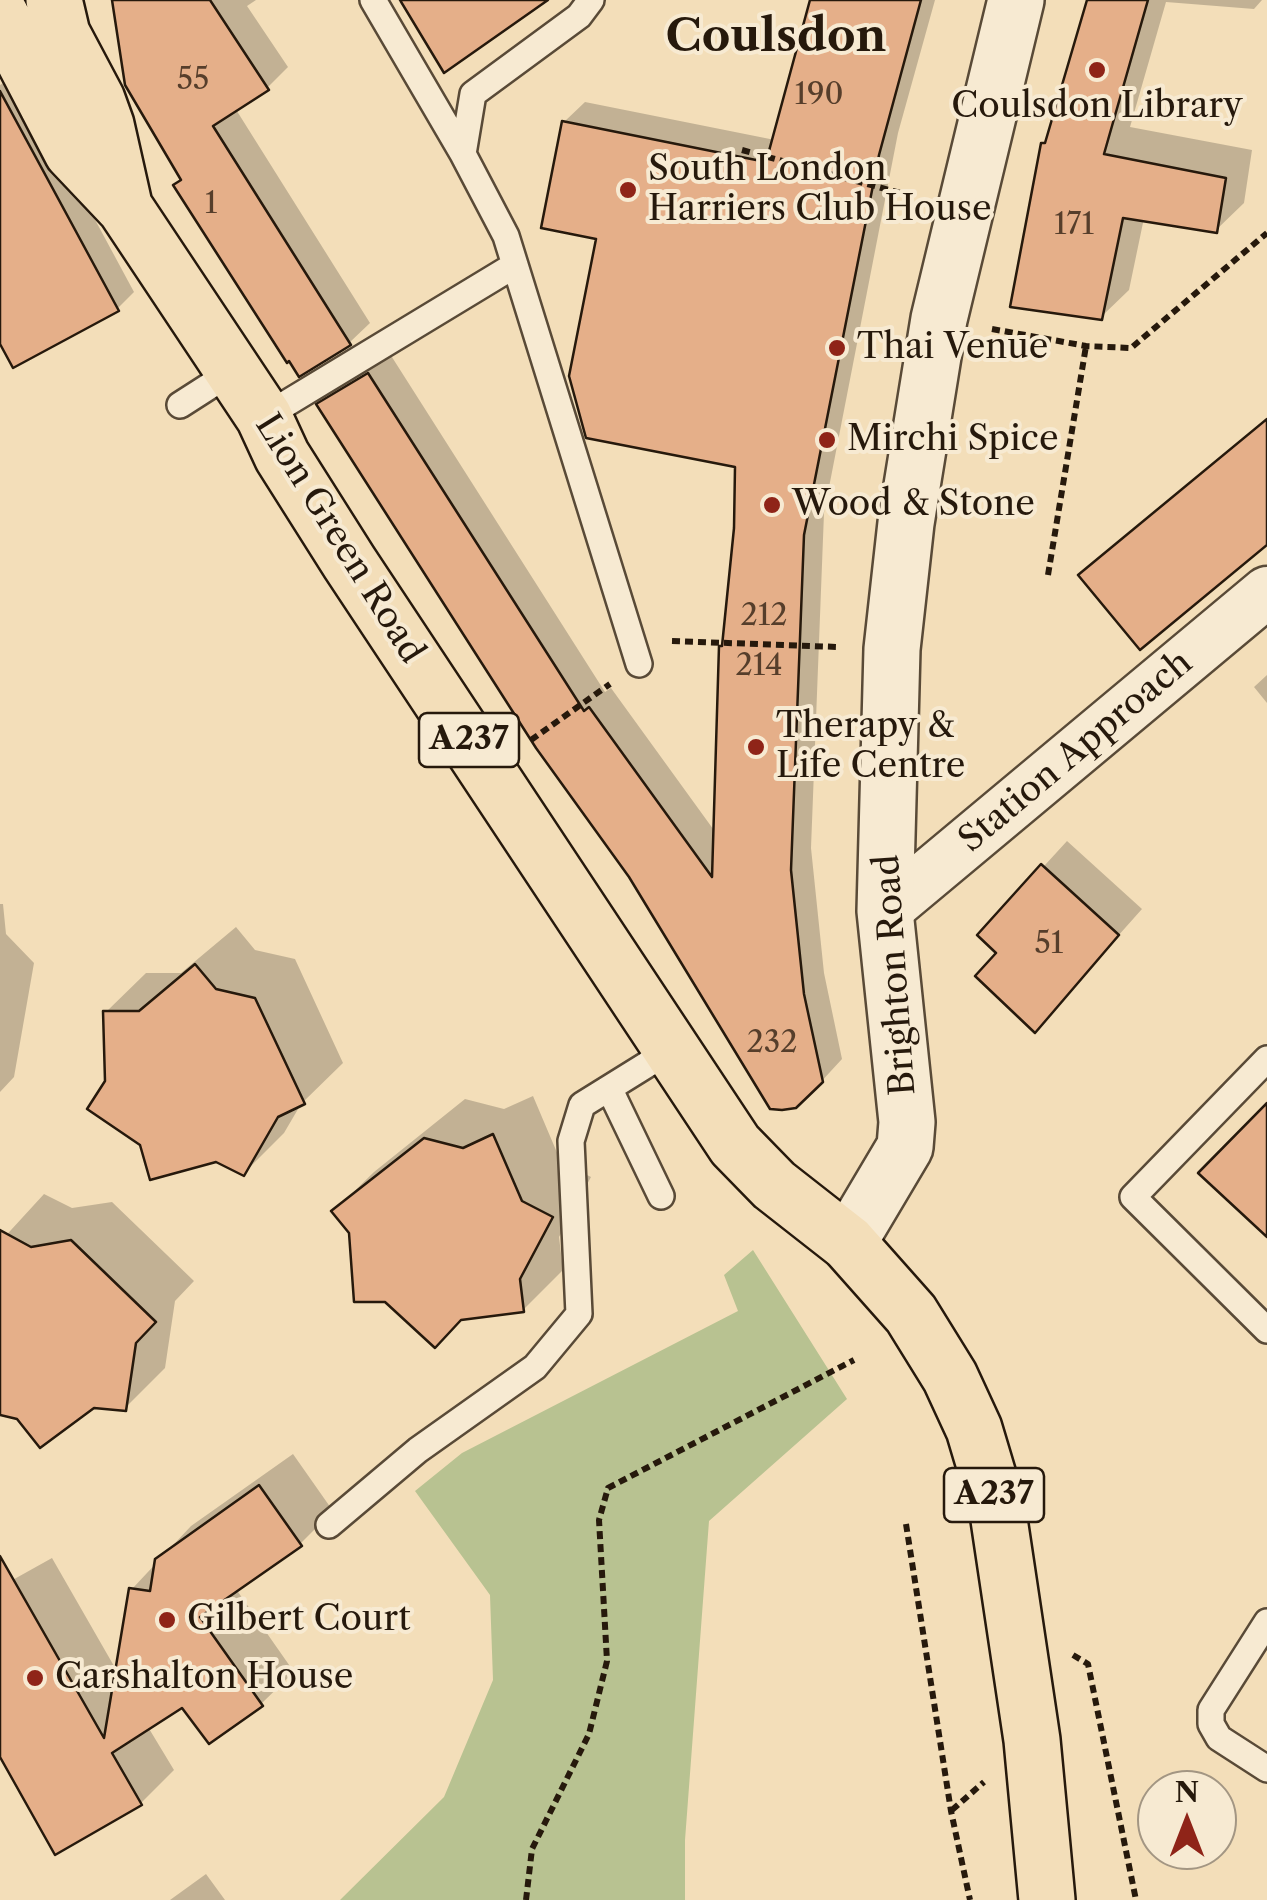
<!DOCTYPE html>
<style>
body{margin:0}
#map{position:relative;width:1267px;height:1900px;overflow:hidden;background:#f3deb9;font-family:"Libre Caslon Text",serif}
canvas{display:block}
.north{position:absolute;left:1137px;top:1770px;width:100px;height:100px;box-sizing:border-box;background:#f7ead2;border:2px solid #a39683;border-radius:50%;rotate:0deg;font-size:28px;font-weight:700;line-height:40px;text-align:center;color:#26190c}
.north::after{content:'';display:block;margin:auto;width:35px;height:45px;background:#8f2418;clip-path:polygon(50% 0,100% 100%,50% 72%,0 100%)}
</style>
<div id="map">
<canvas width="1267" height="1900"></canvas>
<div class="north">N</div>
</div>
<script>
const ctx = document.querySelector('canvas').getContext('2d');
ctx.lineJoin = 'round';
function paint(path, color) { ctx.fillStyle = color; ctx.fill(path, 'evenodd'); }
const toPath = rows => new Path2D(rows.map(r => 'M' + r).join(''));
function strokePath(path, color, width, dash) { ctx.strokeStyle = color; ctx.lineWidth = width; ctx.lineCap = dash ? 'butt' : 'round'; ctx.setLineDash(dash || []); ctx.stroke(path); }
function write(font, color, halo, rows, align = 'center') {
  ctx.font = font + ' "Libre Caslon Text",serif'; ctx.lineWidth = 8; ctx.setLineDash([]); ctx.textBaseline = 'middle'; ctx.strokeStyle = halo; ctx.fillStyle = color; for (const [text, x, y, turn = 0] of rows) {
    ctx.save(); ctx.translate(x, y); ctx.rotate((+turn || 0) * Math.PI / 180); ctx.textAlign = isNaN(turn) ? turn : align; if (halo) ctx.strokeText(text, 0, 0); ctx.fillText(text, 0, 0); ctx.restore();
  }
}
const green = toPath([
 [753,1250,847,1399,709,1521,685,1840,685,1900,340,1900,444,1797,493,1680,490,1595,415,1491,462,1453,738,1311,724,1275]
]);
const shadow = toPath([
 [125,0,256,0,247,6,288,67,267,88,235,108,370,323,349,343,183,179],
 [813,0,935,0,898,133,824,513,811,848,824,973,842,1059,807,1097,631,876,320,405,340,384,390,354,605,692,611,688,716,833,738,465,599,237,564,122,585,102,775,140],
 [1090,0,1262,0,1254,9,1166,2,1130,127,1252,150,1244,203,1216,230,1144,218,1129,290,1101,317,1044,144,1049,138],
 [17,75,134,292,117,309,0,339,0,85],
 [1267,675,1267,703,1254,687],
 [1067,841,1142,909,1035,1029,1000,952,981,935],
 [0,904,3,904,6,934,34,963,14,1077,0,1092],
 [236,927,255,950,295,959,343,1063,301,1104,284,1133,244,1173,216,1159,142,1144,108,1082,106,1012,146,973,181,973],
 [533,1096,561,1162,591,1177,559,1237,563,1270,523,1310,352,1232,334,1211,374,1172,465,1099,504,1109],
 [44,1194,72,1208,112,1202,194,1281,175,1301,165,1368,125,1408,93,1405,19,1417,0,1413,0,1242],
 [293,1454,333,1511,300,1544,236,1589,294,1672,261,1704,183,1705,148,1727,174,1770,141,1803,0,1752,0,1587,52,1558,118,1673,132,1589,191,1526],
 [206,1874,225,1900,170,1900]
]);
const building = toPath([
 [112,0,210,0,269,90,213,126,351,345,299,377,289,361,287,363,173,185,181,180,125,85,112,0],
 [400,0,548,0,444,73,400,0],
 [810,0,921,0,879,155,804,535,791,870,804,994,823,1082,796,1108,782,1110,770,1109,629,877,536,748,316,404,368,373,584,711,589,707,712,877,719,646,722,646,734,528,735,467,586,438,569,376,596,239,541,228,562,121,766,162,810,0],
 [1087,0,1148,0,1104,154,1226,178,1217,233,1123,218,1102,320,1010,307,1041,143,1045,143,1087,0],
 [0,91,119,311,13,368,0,344,0,91],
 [1267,419,1267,545,1140,650,1078,575,1267,419],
 [1041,864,1119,935,1035,1033,975,976,996,953,977,935,1041,864],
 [195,964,216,989,255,998,305,1104,278,1117,244,1176,216,1162,150,1180,140,1145,87,1109,105,1081,103,1011,139,1011,195,964],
 [1267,1103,1267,1237,1198,1173,1267,1103],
 [493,1134,522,1201,553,1217,520,1279,524,1312,461,1320,435,1348,385,1302,354,1302,349,1233,331,1211,424,1138,463,1148,493,1134],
 [0,1230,31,1247,71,1240,156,1322,136,1343,126,1411,94,1408,40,1448,17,1419,0,1415,0,1230],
 [259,1485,302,1546,200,1617,263,1706,209,1744,182,1708,112,1753,142,1805,55,1855,0,1757,0,1556,104,1738,129,1588,150,1591,155,1559,259,1485]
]);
const path = toPath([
 [742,150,915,197],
 [992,329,1086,346,1131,348,1267,233],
 [1048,575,1086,346],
 [672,641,839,647],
 [531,740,610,684],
 [906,1524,951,1811,970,1900],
 [1073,1655,1088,1664,1136,1900],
 [952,1810,984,1782],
 [526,1900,532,1849,589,1734,607,1661,599,1520,608,1488,854,1360]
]);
const service = toPath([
 [373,0,463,154],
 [591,0,579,16,473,94,463,154,506,236,639,664],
 [180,405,233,371],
 [264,417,515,265],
 [1267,1059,1133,1197,1267,1330],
 [610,1090,661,1196],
 [329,1525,418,1450,535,1367,579,1314,571,1141,582,1105,648,1064,669,1046],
 [1267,1622,1211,1710,1211,1724,1219,1738,1267,1769]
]);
const minor = toPath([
 [885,911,1267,592]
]);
const tertiary = toPath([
 [848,1243,905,1147,907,1122,885,911,892,649,906,523,939,319,1016,0]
]);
const primary = toPath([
 [54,0,62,34,97,100,106,125,124,205],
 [0,14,72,152,125,208,264,417,282,456,349,562,735,1145,774,1185,848,1243,911,1314,950,1377,974,1429,997,1506,1032,1740,1047,1900]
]);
const markers = [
 [1097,70,10,"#8f2418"],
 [628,190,10,"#8f2418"],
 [837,348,10,"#8f2418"],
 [827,440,10,"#8f2418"],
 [772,505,10,"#8f2418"],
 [756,747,10,"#8f2418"],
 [167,1620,10,"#8f2418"],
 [35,1678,10,"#8f2418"]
];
const numberNames = [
 ["55",193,80],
 ["190",819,95],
 ["1",211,204],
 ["171",1074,225],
 ["212",764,616],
 ["214",759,666],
 ["51",1049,944],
 ["232",772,1043]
];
const shields = [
 [469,740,100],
 [994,1495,100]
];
const shieldNames = [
 ["A237",469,740],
 ["A237",994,1495]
];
const poiNames = [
 ["Coulsdon Library",1097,107,"center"],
 ["South London",648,170],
 ["Harriers Club House",648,210],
 ["Thai Venue",857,348],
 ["Mirchi Spice",847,440],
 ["Wood & Stone",792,505],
 ["Therapy &",776,727],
 ["Life Centre",776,767],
 ["Gilbert Court",187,1620],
 ["Carshalton House",55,1678]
];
const streetNames = [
 ["Lion Green Road",339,539,58],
 ["Station Approach",1076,752,-40],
 ["Brighton Road",896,975,-94]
];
const districtNames = [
 ["Coulsdon",776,38]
];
paint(green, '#b8c291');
paint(shadow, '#0003');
paint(building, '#e5af89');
strokePath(building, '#26190c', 2.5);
strokePath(service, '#594a37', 30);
strokePath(minor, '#594a37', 55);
strokePath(tertiary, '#594a37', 60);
strokePath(primary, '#26190c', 60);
strokePath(path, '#26190c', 6, [8, 5]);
strokePath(service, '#f7ead2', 25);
strokePath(minor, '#f7ead2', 50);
strokePath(tertiary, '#f7ead2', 55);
strokePath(primary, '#f3deb9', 55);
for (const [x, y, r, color] of markers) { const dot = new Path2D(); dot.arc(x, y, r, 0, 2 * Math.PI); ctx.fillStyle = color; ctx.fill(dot); strokePath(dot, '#f7ead2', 4); }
write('30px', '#563e2b', null, numberNames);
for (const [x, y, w] of shields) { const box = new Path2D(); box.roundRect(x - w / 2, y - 27, w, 54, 8); ctx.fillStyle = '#f7ead2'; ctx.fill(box); strokePath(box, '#26190c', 2.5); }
write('bold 32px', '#26190c', null, shieldNames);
write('35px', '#26190c', '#f7ead2', poiNames, 'left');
write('35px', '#26190c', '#f7ead2', streetNames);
write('bold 45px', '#26190c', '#f7ead2', districtNames);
</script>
